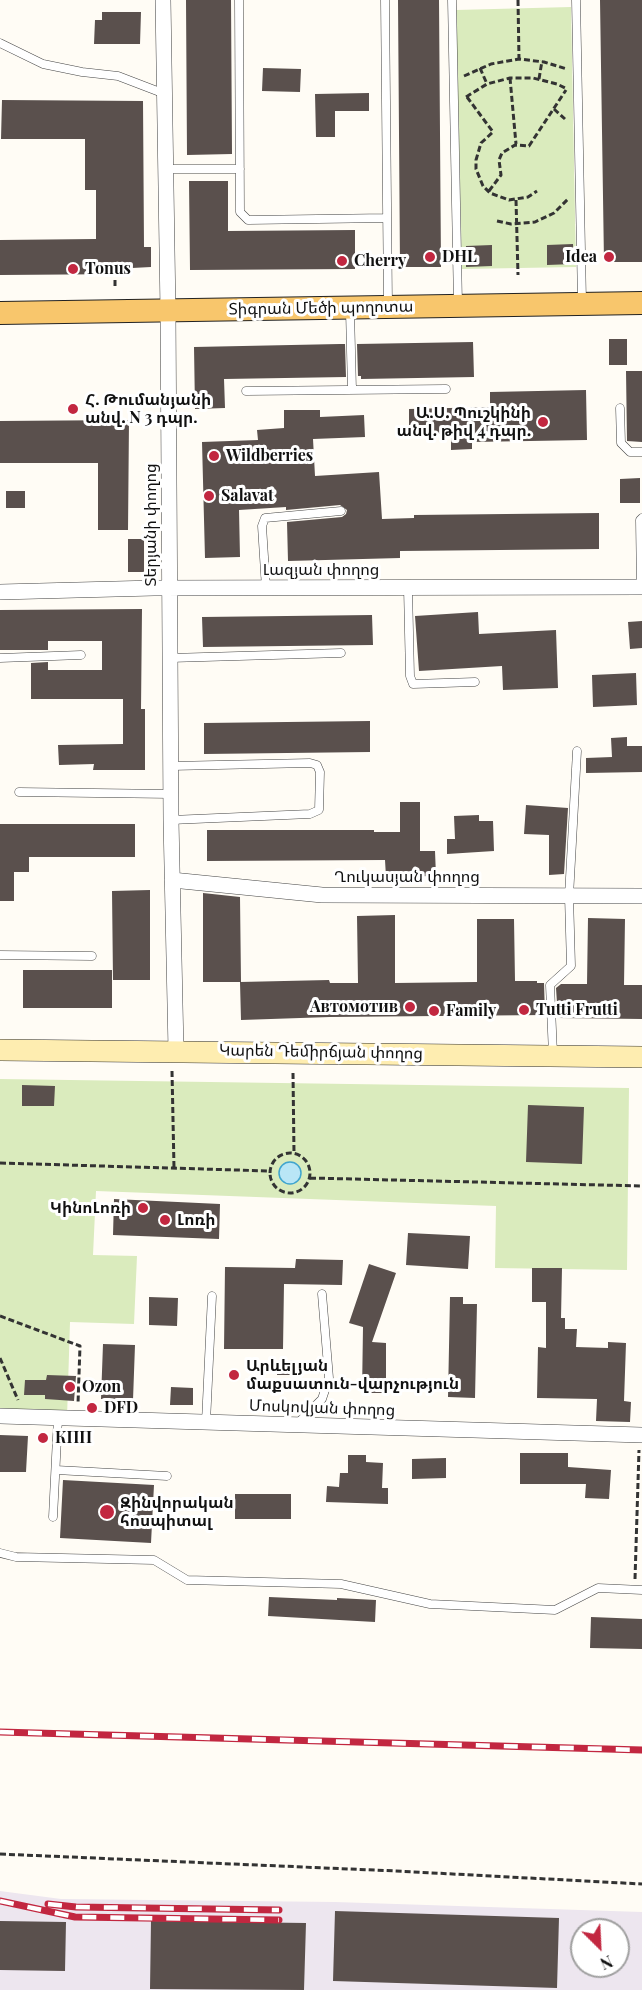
<!DOCTYPE html>
<meta charset="utf-8">
<style>
body{margin:0}
#map{position:relative;width:642px;height:1990px;overflow:hidden;background:#fffcf5;font-family:"Playfair Display",serif}
canvas{display:block}
.north{position:absolute;left:570px;top:1918px;width:60px;height:60px;box-sizing:border-box;background:#fff;border:2px solid #a0a0a0;border-radius:50%;rotate:156deg;font-size:16px;font-weight:700;line-height:24px;text-align:center;color:#111}
.north::after{content:'';display:block;margin:auto;width:21px;height:27px;background:#c22740;clip-path:polygon(50% 0,100% 100%,50% 72%,0 100%)}
</style>
<div id="map">
<canvas width="642" height="1990"></canvas>
<div class="north">N</div>
</div>
<script>
const ctx = document.querySelector('canvas').getContext('2d');
ctx.lineJoin = 'round';
function paint(path, color) { ctx.fillStyle = color; ctx.fill(path, 'evenodd'); }
const toPath = rows => new Path2D(rows.map(r => 'M' + r).join(''));
function strokePath(path, color, width, dash) { ctx.strokeStyle = color; ctx.lineWidth = width; ctx.lineCap = dash ? 'butt' : 'round'; ctx.setLineDash(dash || []); ctx.stroke(path); }
function write(font, color, halo, rows, align = 'center') {
  ctx.font = font + ' "Playfair Display","Noto Sans Armenian",serif'; ctx.lineWidth = 6; ctx.setLineDash([]); ctx.textBaseline = 'middle'; ctx.strokeStyle = halo; ctx.fillStyle = color; for (const [text, x, y, turn = 0] of rows) {
    ctx.save(); ctx.translate(x, y); ctx.rotate((+turn || 0) * Math.PI / 180); ctx.textAlign = isNaN(turn) ? turn : align; if (halo) ctx.strokeText(text, 0, 0); ctx.fillText(text, 0, 0); ctx.restore();
  }
}
const industrial = toPath([
 [0,1891,61,1899,335,1902,642,1912,642,1990,0,1990],
 [582,1930,618,1930,618,1966,582,1966]
]);
const green = toPath([
 [571,7,576,267,462,269,456,10],
 [0,1079,629,1088,627,1270,495,1268,496,1206,96,1191,93,1255,137,1256,134,1324,70,1322,67,1418,0,1416]
]);
const water = toPath([
 '279 1173a11 11 0 1 1 22 0a11 11 0 1 1-22 0Z'
]);
const building = toPath([
 [186,0,231,0,232,154,187,155],
 [398,0,439,0,441,267,400,267],
 [600,0,642,0,642,262,604,262],
 [102,12,141,12,140,44,94,44,95,20,102,20],
 [263,68,301,69,300,92,262,91],
 [369,93,369,111,335,111,335,137,316,137,315,94],
 [2,100,143,101,144,247,151,247,151,267,132,268,132,274,0,275,0,240,96,239,96,190,85,190,85,139,1,139],
 [189,181,228,181,228,231,355,230,355,269,190,270],
 [573,244,574,264,547,265,547,245],
 [492,245,492,266,466,267,466,246],
 [609,339,627,339,627,365,609,365],
 [473,342,474,377,361,379,361,376,358,376,357,344],
 [340,344,345,344,346,377,224,379,225,408,195,409,194,347],
 [626,371,642,371,642,442,627,441],
 [586,390,587,440,472,442,472,449,451,450,451,434,409,434,409,409,490,407,490,392],
 [284,410,320,410,320,417,364,415,365,437,313,439,315,476,379,472,382,519,414,518,414,515,599,513,599,549,400,551,400,558,288,561,287,522,342,517,346,514,347,510,340,505,286,510,286,507,239,510,240,557,205,558,202,442,258,440,257,430,284,428],
 [129,420,128,530,98,530,98,463,0,463,0,421],
 [640,478,640,503,620,503,620,479],
 [6,491,25,491,25,508,6,508],
 [128,539,144,539,144,572,128,572],
 [142,609,141,709,145,709,145,770,93,770,94,764,59,765,58,745,123,744,123,699,31,699,31,663,48,662,48,670,102,670,102,641,48,641,48,650,0,650,0,610],
 [478,612,479,634,556,630,558,688,503,690,502,666,419,671,415,616],
 [372,615,373,645,203,647,202,617],
 [642,621,642,648,630,649,628,622],
 [636,673,637,705,593,707,592,675],
 [370,721,370,752,204,754,204,723],
 [627,737,627,746,642,746,642,772,586,773,586,758,612,757,611,738],
 [400,802,420,802,420,851,435,851,436,876,386,877,385,860,207,861,207,830,374,830,374,832,400,832],
 [526,805,568,808,564,874,549,875,549,835,524,834],
 [479,815,479,821,493,821,494,851,447,854,447,839,455,839,454,816],
 [0,824,135,824,135,857,29,857,29,872,14,872,14,901,0,901],
 [150,890,150,980,113,980,112,891],
 [203,893,240,897,241,982,203,982],
 [395,915,395,983,477,982,477,919,514,919,515,981,537,981,537,983,544,983,545,1015,330,1017,241,1020,240,982,329,980,330,983,358,983,357,916],
 [588,918,625,919,624,985,642,985,642,1019,558,1018,556,988,561,984,587,984],
 [23,970,112,970,112,1008,23,1008],
 [22,1085,55,1086,54,1106,22,1106],
 [528,1105,584,1107,582,1164,526,1162],
 [114,1199,220,1204,219,1239,113,1235],
 [408,1233,470,1236,468,1269,406,1265],
 [296,1259,343,1260,342,1285,284,1284,283,1349,224,1349,225,1267,295,1268],
 [369,1264,396,1273,372,1342,386,1343,386,1393,362,1393,363,1327,349,1323],
 [532,1268,562,1268,561,1318,565,1318,565,1329,577,1329,576,1347,608,1348,608,1342,626,1343,624,1401,631,1402,630,1422,596,1421,597,1399,537,1398,538,1347,546,1348,546,1302,532,1302],
 [149,1297,178,1298,177,1326,149,1325],
 [450,1297,463,1297,463,1304,477,1304,475,1398,448,1397],
 [103,1344,135,1345,133,1400,101,1399],
 [278,1360,293,1360,292,1375,277,1375],
 [47,1375,76,1376,74,1401,45,1399,45,1395,24,1395,25,1380,46,1380],
 [171,1387,193,1388,193,1405,170,1405],
 [0,1435,28,1436,26,1472,0,1472],
 [520,1453,568,1453,568,1467,611,1470,609,1499,585,1498,586,1484,520,1484],
 [348,1455,366,1455,366,1462,383,1463,382,1488,388,1488,388,1504,326,1502,327,1486,339,1487,340,1473,348,1473],
 [446,1458,446,1478,412,1479,412,1459],
 [63,1480,154,1485,151,1543,60,1538],
 [235,1494,291,1494,291,1519,235,1519],
 [269,1597,337,1600,337,1598,376,1600,375,1622,268,1616],
 [591,1617,642,1619,642,1649,590,1648],
 [335,1911,559,1918,557,1988,333,1981],
 [0,1921,66,1922,65,1971,0,1970],
 [151,1921,306,1923,304,1990,150,1989]
]);
const path = toPath([
 [518,0,519,59],
 [480,68,487,84],
 [464,76,491,64,519,59,544,62,567,69],
 [510,78,516,144],
 [539,79,542,61],
 [466,97,487,84,510,78,533,78,557,84,567,89],
 [467,97,493,132,481,143,476,160,476,169,483,186,490,193,509,200,528,197,537,191],
 [554,109,565,119],
 [489,191,501,175,499,160,502,153,515,145,529,146,566,90],
 [516,200,518,275],
 [497,221,511,224,535,222,554,213,568,199],
 [115,280,115,288],
 [172,1071,174,1168],
 [293,1073,294,1153],
 '270 1173a20 20 0 1 1 40 0a20 20 0 1 1-40 0Z',
 [0,1163,270,1171],
 [310,1178,642,1186],
 [0,1316,80,1346,78,1404],
 [0,1358,18,1400],
 [635,1579,639,1450],
 [0,1854,396,1871,642,1884]
]);
const lane = toPath([
 [239,0,240,212,248,220,387,218],
 [385,0,388,304],
 [452,0,458,304],
 [576,0,582,301],
 [0,43,43,64,82,72,118,76,165,94],
 [166,169,240,169],
 [350,311,352,390],
 [246,391,446,389],
 [620,408,621,443,630,452,642,452],
 [641,587,640,520,642,518],
 [266,588,262,526,265,518,341,511],
 [408,588,410,676,413,684,475,682],
 [0,658,81,655],
 [170,658,341,653],
 [171,766,310,763,317,765,320,772,319,810,310,814,171,820],
 [19,792,171,794],
 [0,955,92,956],
 [553,1054,550,985,571,966,569,896,577,751],
 [206,1422,212,1296],
 [297,1424,322,1399,329,1378,322,1294],
 [56,1470,167,1476],
 [53,1517,58,1418],
 [0,1553,16,1557,154,1560,187,1580,341,1584,430,1604,555,1610,598,1588,642,1590]
]);
const street = toPath([
 [163,0,168,311,171,820,176,1050],
 [0,592,154,588,642,587],
 [172,880,322,895,642,896],
 [0,1416,642,1435]
]);
const secondary = toPath([
 [0,1050,642,1057]
]);
const primary = toPath([
 [0,313,642,303]
]);
const rail = toPath([
 [0,1732,642,1750],
 [0,1901,75,1917,279,1920],
 [48,1904,76,1907,279,1910]
]);
const markers = [
 [430,257,6,"#c22740"],
 [609,257,6,"#c22740"],
 [342,261,6,"#c22740"],
 [73,269,6,"#c22740"],
 [73,409,6,"#c22740"],
 [543,422,6,"#c22740"],
 [214,456,6,"#c22740"],
 [209,496,6,"#c22740"],
 [410,1007,6,"#c22740"],
 [524,1010,6,"#c22740"],
 [434,1011,6,"#c22740"],
 [143,1208,6,"#c22740"],
 [165,1220,6,"#c22740"],
 [234,1375,6,"#c22740"],
 [70,1387,6,"#c22740"],
 [92,1408,6,"#c22740"],
 [43,1438,6,"#c22740"],
 [107,1512,8,"#c22740"]
];
const poiNames = [
 ["DHL",442,257],
 ["Idea",597,257,"right"],
 ["Cherry",354,261],
 ["Tonus",85,269],
 ["Հ. Թումանյանի",85,400],
 ["անվ. N 3 դպր.",85,418],
 ["Ա.Ս. Պուշկինի",531,413,"right"],
 ["անվ. թիվ 4 դպր.",531,431,"right"],
 ["Wildberries",226,456],
 ["Salavat",221,496],
 ["Автомотив",398,1007,"right"],
 ["Tutti Frutti",536,1010],
 ["Family",446,1011],
 ["ԿինոԼոռի",131,1208,"right"],
 ["Լոռի",177,1220],
 ["Արևելյան",246,1366],
 ["մաքսատուն-վարչություն",246,1384],
 ["Ozon",82,1387],
 ["DFD",104,1408],
 ["КПП",55,1438],
 ["Զինվորական",120,1503],
 ["հոսպիտալ",120,1521]
];
const streetNames = [
 ["Տիգրան Մեծի պողոտա",321,308,-1],
 ["Տերյանի փողոց",151,525,-90],
 ["Լազյան փողոց",321,570],
 ["Ղուկասյան փողոց",407,877],
 ["Կարեն Դեմիրճյան փողոց",321,1052,1],
 ["Մոսկովյան փողոց",322,1408,2]
];
paint(industrial, '#ede6ef');
paint(green, '#daebbd');
paint(water, '#b9e6f6');
strokePath(water, '#40a5ce', 1.5);
paint(building, '#5a504d');
strokePath(lane, '#444', 9);
strokePath(street, '#444', 16);
strokePath(secondary, '#333', 22);
strokePath(primary, '#222', 24);
strokePath(path, '#333', 3, [6, 3]);
strokePath(lane, '#fff', 8);
strokePath(street, '#fff', 15);
strokePath(secondary, '#feedb0', 21);
strokePath(primary, '#f8c66c', 22);
strokePath(rail, '#c22740', 7);
strokePath(rail, '#fff', 4.5, [14]);
for (const [x, y, r, color] of markers) { const dot = new Path2D(); dot.arc(x, y, r, 0, 2 * Math.PI); ctx.fillStyle = color; ctx.fill(dot); strokePath(dot, '#fff', 2); }
write('bold 16px', '#111', '#fff', poiNames, 'left');
write('16px', '#111', '#fff', streetNames);
</script>
